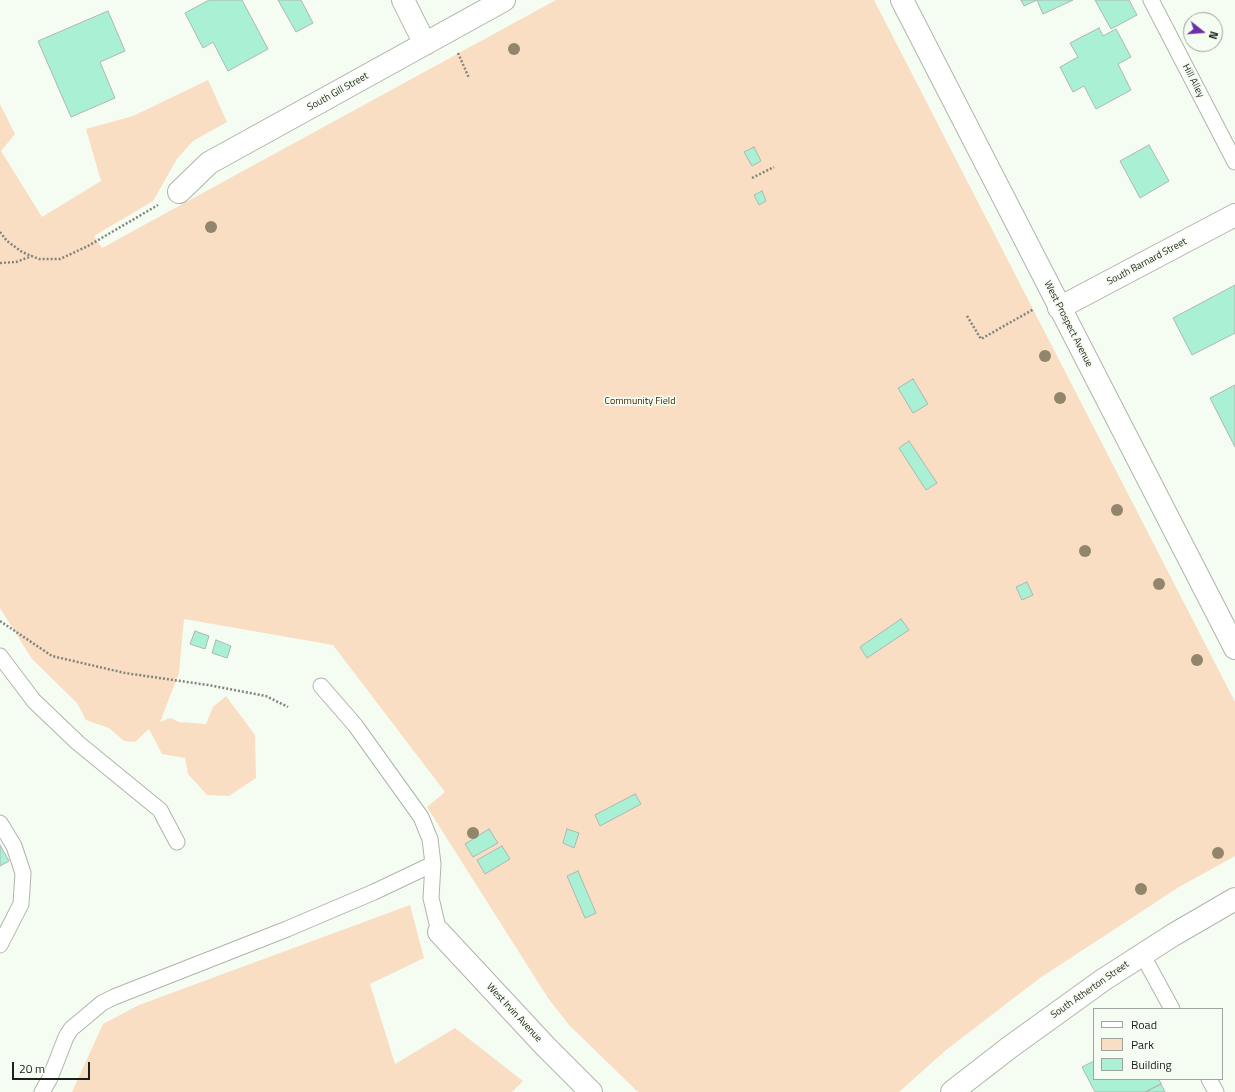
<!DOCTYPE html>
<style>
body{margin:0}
#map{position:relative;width:1235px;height:1092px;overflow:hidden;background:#f5fcf1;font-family:"Titillium Web",sans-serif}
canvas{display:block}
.legend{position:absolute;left:1093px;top:1008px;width:130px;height:72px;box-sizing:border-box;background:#f5fcf1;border:1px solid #9fa49c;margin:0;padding:5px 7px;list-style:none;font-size:12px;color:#1d1f1c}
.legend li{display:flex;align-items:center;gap:8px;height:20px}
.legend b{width:20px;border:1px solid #9fa49c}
.north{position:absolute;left:1183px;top:12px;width:40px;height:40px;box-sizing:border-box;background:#f5fcf1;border:1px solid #9fa49c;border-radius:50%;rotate:107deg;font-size:11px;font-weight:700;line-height:16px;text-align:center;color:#1d1f1c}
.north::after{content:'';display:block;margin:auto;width:14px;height:18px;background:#6c30a6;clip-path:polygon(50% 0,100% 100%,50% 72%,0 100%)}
.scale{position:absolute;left:12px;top:1062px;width:78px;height:18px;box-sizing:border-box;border:2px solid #1d1f1c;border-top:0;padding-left:5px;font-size:12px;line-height:14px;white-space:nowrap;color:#1d1f1c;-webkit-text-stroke:3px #f5fcf1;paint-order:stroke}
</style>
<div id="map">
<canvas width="1235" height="1092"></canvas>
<ul class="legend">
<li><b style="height:5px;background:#fff"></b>Road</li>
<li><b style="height:11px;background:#f9dec4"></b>Park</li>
<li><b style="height:11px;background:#aaf0d4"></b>Building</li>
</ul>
<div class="north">N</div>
<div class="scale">20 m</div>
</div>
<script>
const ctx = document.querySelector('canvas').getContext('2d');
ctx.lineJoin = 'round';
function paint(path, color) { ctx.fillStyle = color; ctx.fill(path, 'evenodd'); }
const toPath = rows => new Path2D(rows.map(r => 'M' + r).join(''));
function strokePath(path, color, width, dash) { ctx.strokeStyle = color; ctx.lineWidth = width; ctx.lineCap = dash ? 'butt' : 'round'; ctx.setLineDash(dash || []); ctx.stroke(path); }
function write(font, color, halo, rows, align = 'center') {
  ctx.font = font + ' "Titillium Web",sans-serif'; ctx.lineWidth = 3.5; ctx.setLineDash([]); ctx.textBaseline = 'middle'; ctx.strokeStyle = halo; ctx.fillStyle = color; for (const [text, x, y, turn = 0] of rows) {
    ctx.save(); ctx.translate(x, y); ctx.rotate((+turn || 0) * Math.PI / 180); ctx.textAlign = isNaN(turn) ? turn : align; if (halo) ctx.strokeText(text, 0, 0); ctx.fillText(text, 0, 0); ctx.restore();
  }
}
const green = toPath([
 [556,0,874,0,1235,702,1235,856,1179,887,1040,978,946,1050,899,1092,638,1092,569,1025,548,998,427,807,445,792,333,645,184,619,179,673,160,722,170,718,179,722,206,724,213,707,226,696,255,735,256,778,229,796,207,795,188,774,185,758,162,754,149,729,135,742,124,741,109,728,86,720,77,703,32,659,0,608,0,104,15,134,1,151,42,217,101,181,86,129,133,116,208,80,227,122,193,141,177,159,153,201,94,236,102,248],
 [410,905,424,958,370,984,395,1064,455,1028,523,1081,512,1092,72,1092,103,1024,139,1005]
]);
const building = toPath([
 [209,0,242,0,268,49,228,71,213,42,203,48,185,13,209,0],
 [278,0,301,0,313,23,296,32,278,0],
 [1021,0,1073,0,1043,14,1037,0,1024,6,1021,0],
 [1095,0,1129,0,1137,15,1111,29,1095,0],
 [108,11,125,51,100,62,115,98,71,117,38,41,108,11],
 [1099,28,1103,36,1116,29,1131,57,1118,64,1131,90,1096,109,1084,86,1073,92,1060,67,1078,57,1070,43,1099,28],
 [1149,145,1169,181,1140,198,1120,161,1149,145],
 [754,147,761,161,752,166,744,152,754,147],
 [762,191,766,201,759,205,754,195,762,191],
 [1235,285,1235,333,1192,355,1173,318,1235,285],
 [913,379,928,404,913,413,898,388,913,379],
 [1235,385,1235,447,1210,398,1235,385],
 [909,441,937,483,926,490,899,448,909,441],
 [1027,582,1033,595,1022,600,1016,587,1027,582],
 [901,619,909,630,867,658,860,647,901,619],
 [195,631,209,636,205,649,190,644,195,631],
 [216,640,231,646,227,658,212,653,216,640],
 [635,794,641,804,600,826,595,815,635,794],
 [489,829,498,843,473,857,465,844,489,829],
 [567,829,579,833,574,848,563,843,567,829],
 [0,845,9,861,0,866,0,845],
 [502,846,510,859,485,874,477,860,502,846],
 [578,871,596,913,585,918,567,876,578,871],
 [1094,1061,1094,1079,1159,1079,1161,1084,1145,1092,1095,1092,1082,1067,1094,1061],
 [1161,1084,1165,1092,1145,1092,1161,1084]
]);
const path = toPath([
 [458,53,469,78],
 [752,178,774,167],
 [0,232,7,241,22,252,39,259,60,259,88,246,158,205],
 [0,263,16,262,32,256],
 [967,316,981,339,1034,309],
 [0,621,52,656,125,673,208,685,266,696,288,707]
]);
const lane = toPath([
 [1151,0,1235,162],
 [0,656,34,701,78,743,160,810,177,842],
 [321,686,355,725,421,817,430,839,433,864,431,898,439,932],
 [0,823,14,846,23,873,21,904,0,945],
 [1142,954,1172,1009],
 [1209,1079,1216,1092],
 [42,1092,50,1078,66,1037,71,1029,102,1003,114,997,287,929,374,892,433,864]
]);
const street = toPath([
 [403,0,425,44],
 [902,0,1235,648],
 [179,192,209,163,504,0],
 [1059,308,1235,215],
 [439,932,546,1047,591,1092]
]);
const primary = toPath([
 [952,1092,1010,1047,1103,980,1173,935,1235,899]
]);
const trees = [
 [514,49],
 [211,227],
 [1045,356],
 [1060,398],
 [1117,510],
 [1085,551],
 [1159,584],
 [1197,660],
 [473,833],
 [1218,853],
 [1141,889]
];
const streetNames = [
 ["Hill Alley",1193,81,63],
 ["South Gill Street",338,92,-29],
 ["South Barnard Street",1147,262,-28],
 ["West Prospect Avenue",1068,324,63],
 ["South Atherton Street",1090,990,-35],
 ["West Irvin Avenue",514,1013,47]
];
const parkNames = [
 ["Community Field",640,402]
];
paint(green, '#f9dec4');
paint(building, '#aaf0d4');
strokePath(building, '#acb8b3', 1);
strokePath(lane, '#afb5ab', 17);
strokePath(street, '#afb5ab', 24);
strokePath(primary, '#afb5ab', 24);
strokePath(path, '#80857e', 2.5, [2, 2]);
strokePath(lane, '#fff', 15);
strokePath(street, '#fff', 22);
strokePath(primary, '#fff', 22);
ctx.fillStyle = '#91856c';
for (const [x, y] of trees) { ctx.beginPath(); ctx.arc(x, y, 6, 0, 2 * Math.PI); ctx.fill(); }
write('10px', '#1d1f1c', '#f5fcf1', streetNames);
write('10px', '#402300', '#f5fcf1', parkNames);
</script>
